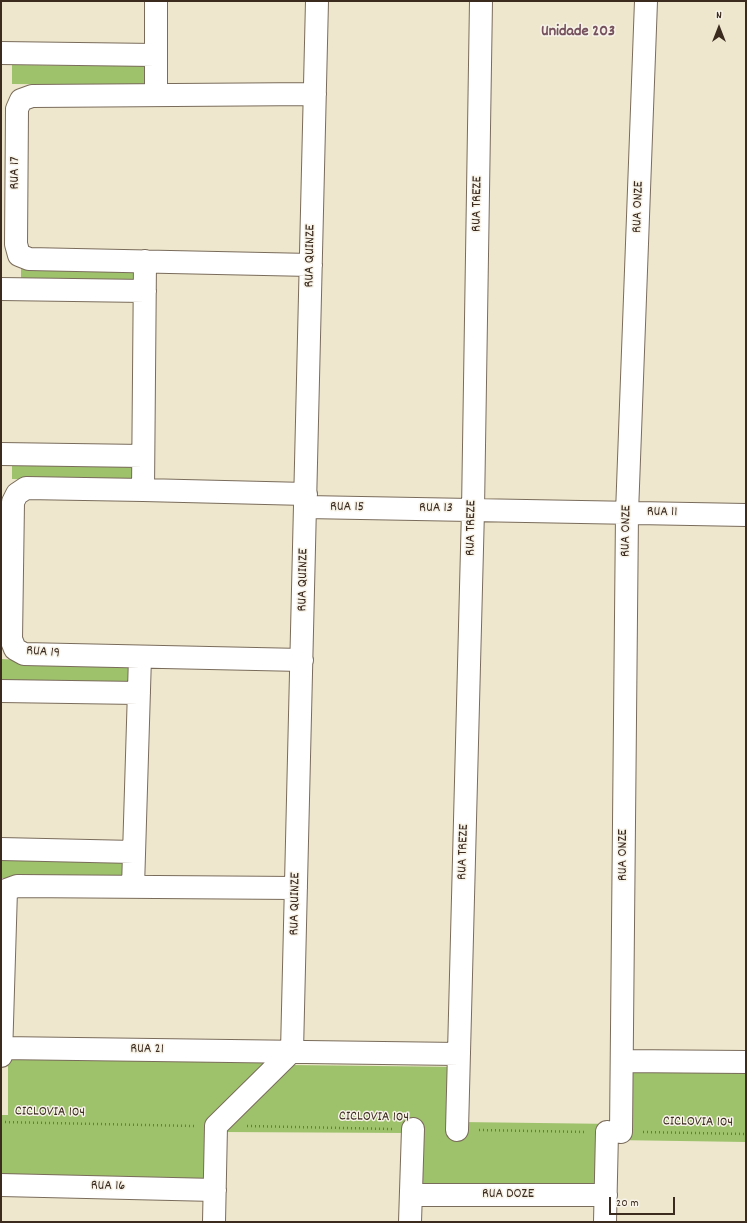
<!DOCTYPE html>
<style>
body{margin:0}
#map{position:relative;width:747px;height:1223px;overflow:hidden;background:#eee7cd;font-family:Dekko,sans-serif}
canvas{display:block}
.frame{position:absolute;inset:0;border:2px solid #3b2a1e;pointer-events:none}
.north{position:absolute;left:699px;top:8px;width:40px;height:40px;-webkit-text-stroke:3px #f7f3e8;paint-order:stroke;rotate:0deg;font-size:11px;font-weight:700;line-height:16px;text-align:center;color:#3b2a1e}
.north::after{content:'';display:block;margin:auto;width:14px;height:18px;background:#3b2a1e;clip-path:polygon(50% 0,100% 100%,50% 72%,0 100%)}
.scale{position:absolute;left:609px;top:1197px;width:66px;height:18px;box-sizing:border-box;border:2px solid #3b2a1e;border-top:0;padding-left:5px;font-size:12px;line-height:14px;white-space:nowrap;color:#3b2a1e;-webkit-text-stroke:3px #f7f3e8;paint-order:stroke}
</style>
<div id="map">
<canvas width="747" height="1223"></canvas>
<div class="frame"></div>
<div class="north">N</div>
<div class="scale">20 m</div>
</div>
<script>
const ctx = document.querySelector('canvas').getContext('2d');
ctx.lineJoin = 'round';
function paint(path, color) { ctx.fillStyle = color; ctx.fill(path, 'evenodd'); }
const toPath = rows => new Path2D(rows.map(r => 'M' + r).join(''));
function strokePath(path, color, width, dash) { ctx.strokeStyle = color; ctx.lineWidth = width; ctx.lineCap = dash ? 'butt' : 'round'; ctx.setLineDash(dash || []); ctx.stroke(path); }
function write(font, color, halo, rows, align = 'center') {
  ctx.font = font + ' Dekko,sans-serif'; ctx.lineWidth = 3; ctx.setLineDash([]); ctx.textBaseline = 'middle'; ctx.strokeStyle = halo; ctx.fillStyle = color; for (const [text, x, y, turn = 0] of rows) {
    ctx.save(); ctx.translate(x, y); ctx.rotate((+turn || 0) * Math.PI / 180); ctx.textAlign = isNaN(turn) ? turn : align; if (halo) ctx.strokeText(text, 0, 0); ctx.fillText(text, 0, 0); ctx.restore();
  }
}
const green = toPath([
 [12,65,146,66,147,85,12,84],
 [21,267,141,268,141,286,21,285],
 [12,461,136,463,136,482,12,479],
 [1,659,129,665,130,685,1,680],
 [1,858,127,859,128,879,1,878],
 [8,1059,267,1063,205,1127,204,1184,1,1181,1,1115,8,1115],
 [292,1065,462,1067,461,1122,616,1124,617,1072,746,1073,746,1142,614,1140,613,1191,405,1188,405,1133,224,1132]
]);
const path = toPath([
 [1,1122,194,1126],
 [247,1126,392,1129],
 [479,1130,586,1132],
 [643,1132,746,1134]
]);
const minor = toPath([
 [1,53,155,55],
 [156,95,156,1],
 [311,265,29,259,19,255,16,244,17,109,21,100,32,96,315,94],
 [1,289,145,291],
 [1,454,143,456],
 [143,490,145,261],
 [306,507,746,515],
 [302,660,24,654,15,649,11,639,13,502,17,494,26,488,143,490,306,494],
 [1,691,139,693],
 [1,849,134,852],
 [133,887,140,657],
 [1,1048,459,1054],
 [1,1056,6,890,17,886,296,888],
 [622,1061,746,1062],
 [457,1130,473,510,481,1],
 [621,1132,627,513,646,1],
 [1,1185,215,1190],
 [411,1195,606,1195],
 [214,1222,216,1126,292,1051,317,1],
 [410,1222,413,1129],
 [605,1222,607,1132]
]);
const streetNames = [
 ["RUA 17",16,173,-89],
 ["RUA TREZE",478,204,-89],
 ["RUA ONZE",639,207,-88],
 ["RUA QUINZE",311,256,-89],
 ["RUA 15",347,508,1],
 ["RUA 13",436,509,1],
 ["RUA 11",662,513,1],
 ["RUA TREZE",472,528,-89],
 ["RUA ONZE",627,531,-89],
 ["RUA QUINZE",304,580,-89],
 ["RUA 19",43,653,5],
 ["RUA TREZE",464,852,-88],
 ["RUA ONZE",624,855,-90],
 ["RUA QUINZE",296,904,-89],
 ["RUA 21",147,1050,1],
 ["CICLOVIA 104",50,1113,1],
 ["CICLOVIA 104",374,1118,1],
 ["CICLOVIA 104",698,1123,1],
 ["RUA 16",108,1187,1],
 ["RUA DOZE",508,1195]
];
const quarterNames = [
 ["Unidade 203",578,33]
];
paint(green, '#9ec26c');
strokePath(minor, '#7a6c5b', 24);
strokePath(path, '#7a6c5b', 2.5, [1, 3]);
strokePath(minor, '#fff', 22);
write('14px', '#3b2a1e', '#f7f3e8', streetNames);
write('bold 16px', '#75525e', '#f7f3e8', quarterNames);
</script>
